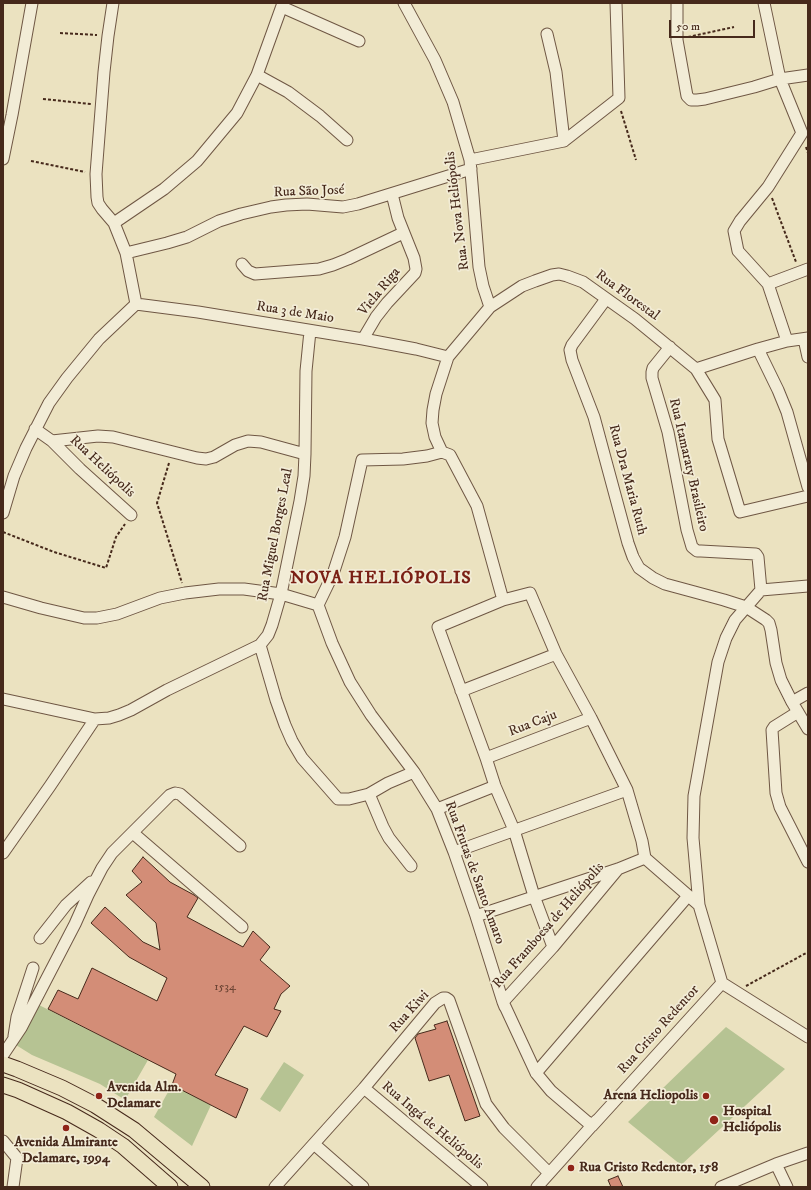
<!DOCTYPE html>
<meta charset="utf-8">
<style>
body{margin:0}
#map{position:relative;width:811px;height:1190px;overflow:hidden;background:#ebe2c0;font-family:"IM FELL DW Pica",serif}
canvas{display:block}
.frame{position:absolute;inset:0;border:4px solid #46291b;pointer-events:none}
.scale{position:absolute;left:669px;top:20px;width:86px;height:18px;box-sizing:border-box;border:2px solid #46291b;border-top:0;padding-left:5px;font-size:12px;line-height:14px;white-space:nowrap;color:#46291b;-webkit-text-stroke:3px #f2ecd6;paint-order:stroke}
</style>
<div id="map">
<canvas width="811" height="1190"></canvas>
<div class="frame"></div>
<div class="scale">50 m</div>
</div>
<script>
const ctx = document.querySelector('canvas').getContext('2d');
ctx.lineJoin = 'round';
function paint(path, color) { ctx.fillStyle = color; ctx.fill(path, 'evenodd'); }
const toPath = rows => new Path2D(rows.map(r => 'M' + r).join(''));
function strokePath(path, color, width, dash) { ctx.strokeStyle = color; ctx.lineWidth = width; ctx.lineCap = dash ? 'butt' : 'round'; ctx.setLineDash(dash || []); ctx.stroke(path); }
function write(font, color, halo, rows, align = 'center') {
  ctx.font = font + ' "IM FELL DW Pica",serif'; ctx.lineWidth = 3.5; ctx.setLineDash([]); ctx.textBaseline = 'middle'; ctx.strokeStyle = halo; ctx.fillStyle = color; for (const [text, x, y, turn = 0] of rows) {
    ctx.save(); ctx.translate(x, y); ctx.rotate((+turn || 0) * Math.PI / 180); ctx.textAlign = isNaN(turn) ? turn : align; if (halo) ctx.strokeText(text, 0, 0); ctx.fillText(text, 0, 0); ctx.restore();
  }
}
const green = toPath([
 [37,1004,148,1060,125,1100,100,1084,32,1055,16,1045],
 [726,1027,785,1069,681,1165,628,1122],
 [284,1062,304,1075,280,1112,260,1099],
 [172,1085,211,1105,192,1146,154,1117]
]);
const building = toPath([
 [143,857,170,882,194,895,198,898,187,917,243,947,253,931,270,947,260,960,290,986,281,994,274,1009,281,1011,267,1037,244,1026,215,1075,248,1089,236,1118,172,1085,176,1074,48,1009,58,990,78,999,92,968,157,1001,167,978,129,957,91,923,105,907,143,942,160,950,156,923,126,895,142,882,132,871,143,857],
 [447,1021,480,1116,465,1121,449,1075,429,1081,415,1038,418,1034,436,1029,434,1025,447,1021],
 [618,1176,623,1187,611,1187,608,1180,618,1176]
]);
const path = toPath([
 [60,33,97,35],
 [688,37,734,27],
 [43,99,91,104],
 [621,111,636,160],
 [806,147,808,153],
 [31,161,85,172],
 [772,198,796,262],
 [169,463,157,503,182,583],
 [3,532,54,552,106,568,116,537,125,524],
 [746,986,808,952]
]);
const minor = toPath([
 [113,3,108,36,104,72,96,174,97,197,98,203,102,209,114,223],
 [404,3,435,60,453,102,470,160,479,267,483,286,490,307],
 [677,3,677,40,687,96,691,100,697,100,705,99,754,87,780,79,808,75],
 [764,3,780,79,802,133,768,187,740,221,734,231,738,251,768,284,787,341],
 [282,7,359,41],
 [547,34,556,72,564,141],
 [257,75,288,92,320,116,347,140],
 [3,159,12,115,32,3],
 [470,160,564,141,619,98,616,3],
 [126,253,167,243,187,237,219,221,241,214,271,207,286,205,307,204,343,207,358,204,471,169],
 [242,264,248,271,255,274,319,269,333,265,348,259,403,233],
 [768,284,808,269],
 [606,299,572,345,570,350,572,360,594,417,628,543,633,557,639,568,653,578,665,584,724,600,746,607,766,620,769,623,771,630,776,663,781,680,792,702,808,729],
 [136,304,198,312,363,339,416,349,448,357],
 [363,339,376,317,387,303,415,273,416,269,414,258,398,218,392,194],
 [804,339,808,357],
 [670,347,653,368,652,372,652,378,668,432,687,530,692,547,697,551,701,551,756,554,758,557,761,590],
 [758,349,778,390,787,412,808,487],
 [696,369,758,349,787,341,808,338],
 [35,429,52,441,98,436,113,437,197,458,206,459,214,457,235,445,248,441,261,442,305,454],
 [52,441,80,469,131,515],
 [3,513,14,476,26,448,49,403,67,378,99,339,136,304,126,253,114,223,164,189,197,161,237,113,257,75,283,3],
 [3,597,41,608,84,618,97,618,117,614,160,598,185,593,219,589,244,589,281,594,318,605],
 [503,600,438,627,486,758,495,786,514,830,534,896,553,947],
 [318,605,332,643,350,682,371,715,414,772,437,809,454,852,476,916,503,1002,536,1073,551,1091,592,1126],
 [318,605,333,574,345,537,362,460,403,459,427,456,442,452],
 [260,645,276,700,285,725,292,741,302,758,338,799,349,799,369,794,383,827,389,838,411,866],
 [461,691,556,654],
 [3,699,95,719,109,718,119,715,131,710,167,690,260,645,268,635,272,625,281,594,300,501,304,476,305,454,306,371,310,331],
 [792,702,808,693],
 [798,712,774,727,772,730,776,793,780,807,808,862],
 [486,758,591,718],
 [369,794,388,783,414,772],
 [437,809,495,786],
 [133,833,242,927],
 [454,852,627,790],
 [3,853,50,786,95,719],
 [699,905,645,858,642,841,627,790,591,718,556,654,530,593,503,600,477,506,450,455,442,452,435,437,432,423,433,410,436,394,448,357,490,307,522,286,535,281,552,275,559,274,567,276,583,282,635,319,696,369,715,400,718,439,740,512,808,496],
 [476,916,618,869,645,858],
 [40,938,66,905,91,882],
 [722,983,699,905,693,838,694,796,718,662,726,638,735,620,761,590,808,586],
 [722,983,808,1037],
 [505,1007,503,1002,553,947,618,869],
 [14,1036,17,1017,33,968],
 [3,1055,21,1028,75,924,88,895,102,868,112,853,170,795,175,793,180,794,240,846],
 [536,1073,688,896],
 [364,1088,482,1187],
 [588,1122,592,1126,722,983],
 [3,1141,17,1158,13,1187],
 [314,1144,363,1187],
 [776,1164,787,1187],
 [275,1187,364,1088,435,1003,443,998,446,998,449,1000,486,1104,504,1128,549,1173],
 [537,1187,597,1120],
 [721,1187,776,1164,808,1153]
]);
const major = toPath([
 [3,1064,17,1069,62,1088,95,1105,134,1130,202,1187],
 [3,1085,18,1090,67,1112,99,1130,123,1146,170,1187]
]);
const markers = [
 [99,1096,4,"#8f2418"],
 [706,1096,4,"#8f2418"],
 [714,1120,5,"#8f2418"],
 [66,1128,4,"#8f2418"],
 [571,1168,4,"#8f2418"]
];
const numberNames = [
 ["1534",225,988]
];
const streetNames = [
 ["Rua São José",309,192,-2],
 ["Rua. Nova Heliópolis",458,211,-97],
 ["Viela Riga",380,292,-51],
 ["Rua Florestal",627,296,36],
 ["Rua 3 de Maio",295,313,9],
 ["Rua Itamaraty Brasileiro",688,465,77],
 ["Rua Heliópolis",102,467,43],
 ["Rua Dra Maria Ruth",627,480,75],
 ["Rua Miguel Borges Leal",276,535,-79],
 ["Rua Caju",533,724,-21],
 ["Rua Frutas de Santo Amaro",474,873,70],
 ["Rua Framboesa de Heliópolis",549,926,-49],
 ["Rua Kiwi",410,1012,-48],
 ["Rua Cristo Redentor",659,1030,-48],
 ["Rua Ingá de Heliópolis",432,1126,40]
];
const poiNames = [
 ["Avenida Alm.",107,1088],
 ["Delamare",107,1104],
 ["Arena Heliopolis",698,1096,"right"],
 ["Hospital",723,1112],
 ["Heliópolis",723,1128],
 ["Avenida Almirante",66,1143,"center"],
 ["Delamare, 1994",66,1159,"center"],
 ["Rua Cristo Redentor, 158",579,1168]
];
const districtNames = [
 ["NOVA HELIÓPOLIS",381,579]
];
paint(green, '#b6c393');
paint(building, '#d38d77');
strokePath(building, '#46291b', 1);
strokePath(minor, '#6f5744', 13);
strokePath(major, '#46291b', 17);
strokePath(path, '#46291b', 2, [3, 2]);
strokePath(minor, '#f2ecd6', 11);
strokePath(major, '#ebe2c0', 15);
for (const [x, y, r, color] of markers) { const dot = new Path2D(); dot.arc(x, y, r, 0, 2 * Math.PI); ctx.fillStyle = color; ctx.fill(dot); strokePath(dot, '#f2ecd6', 1.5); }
write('12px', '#694232', null, numberNames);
write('14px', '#46291b', '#f2ecd6', streetNames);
write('bold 14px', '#46291b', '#f2ecd6', poiNames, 'left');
ctx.letterSpacing = '1px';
write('bold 18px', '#7a1f14', '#f2ecd6', districtNames);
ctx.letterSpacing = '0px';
</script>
